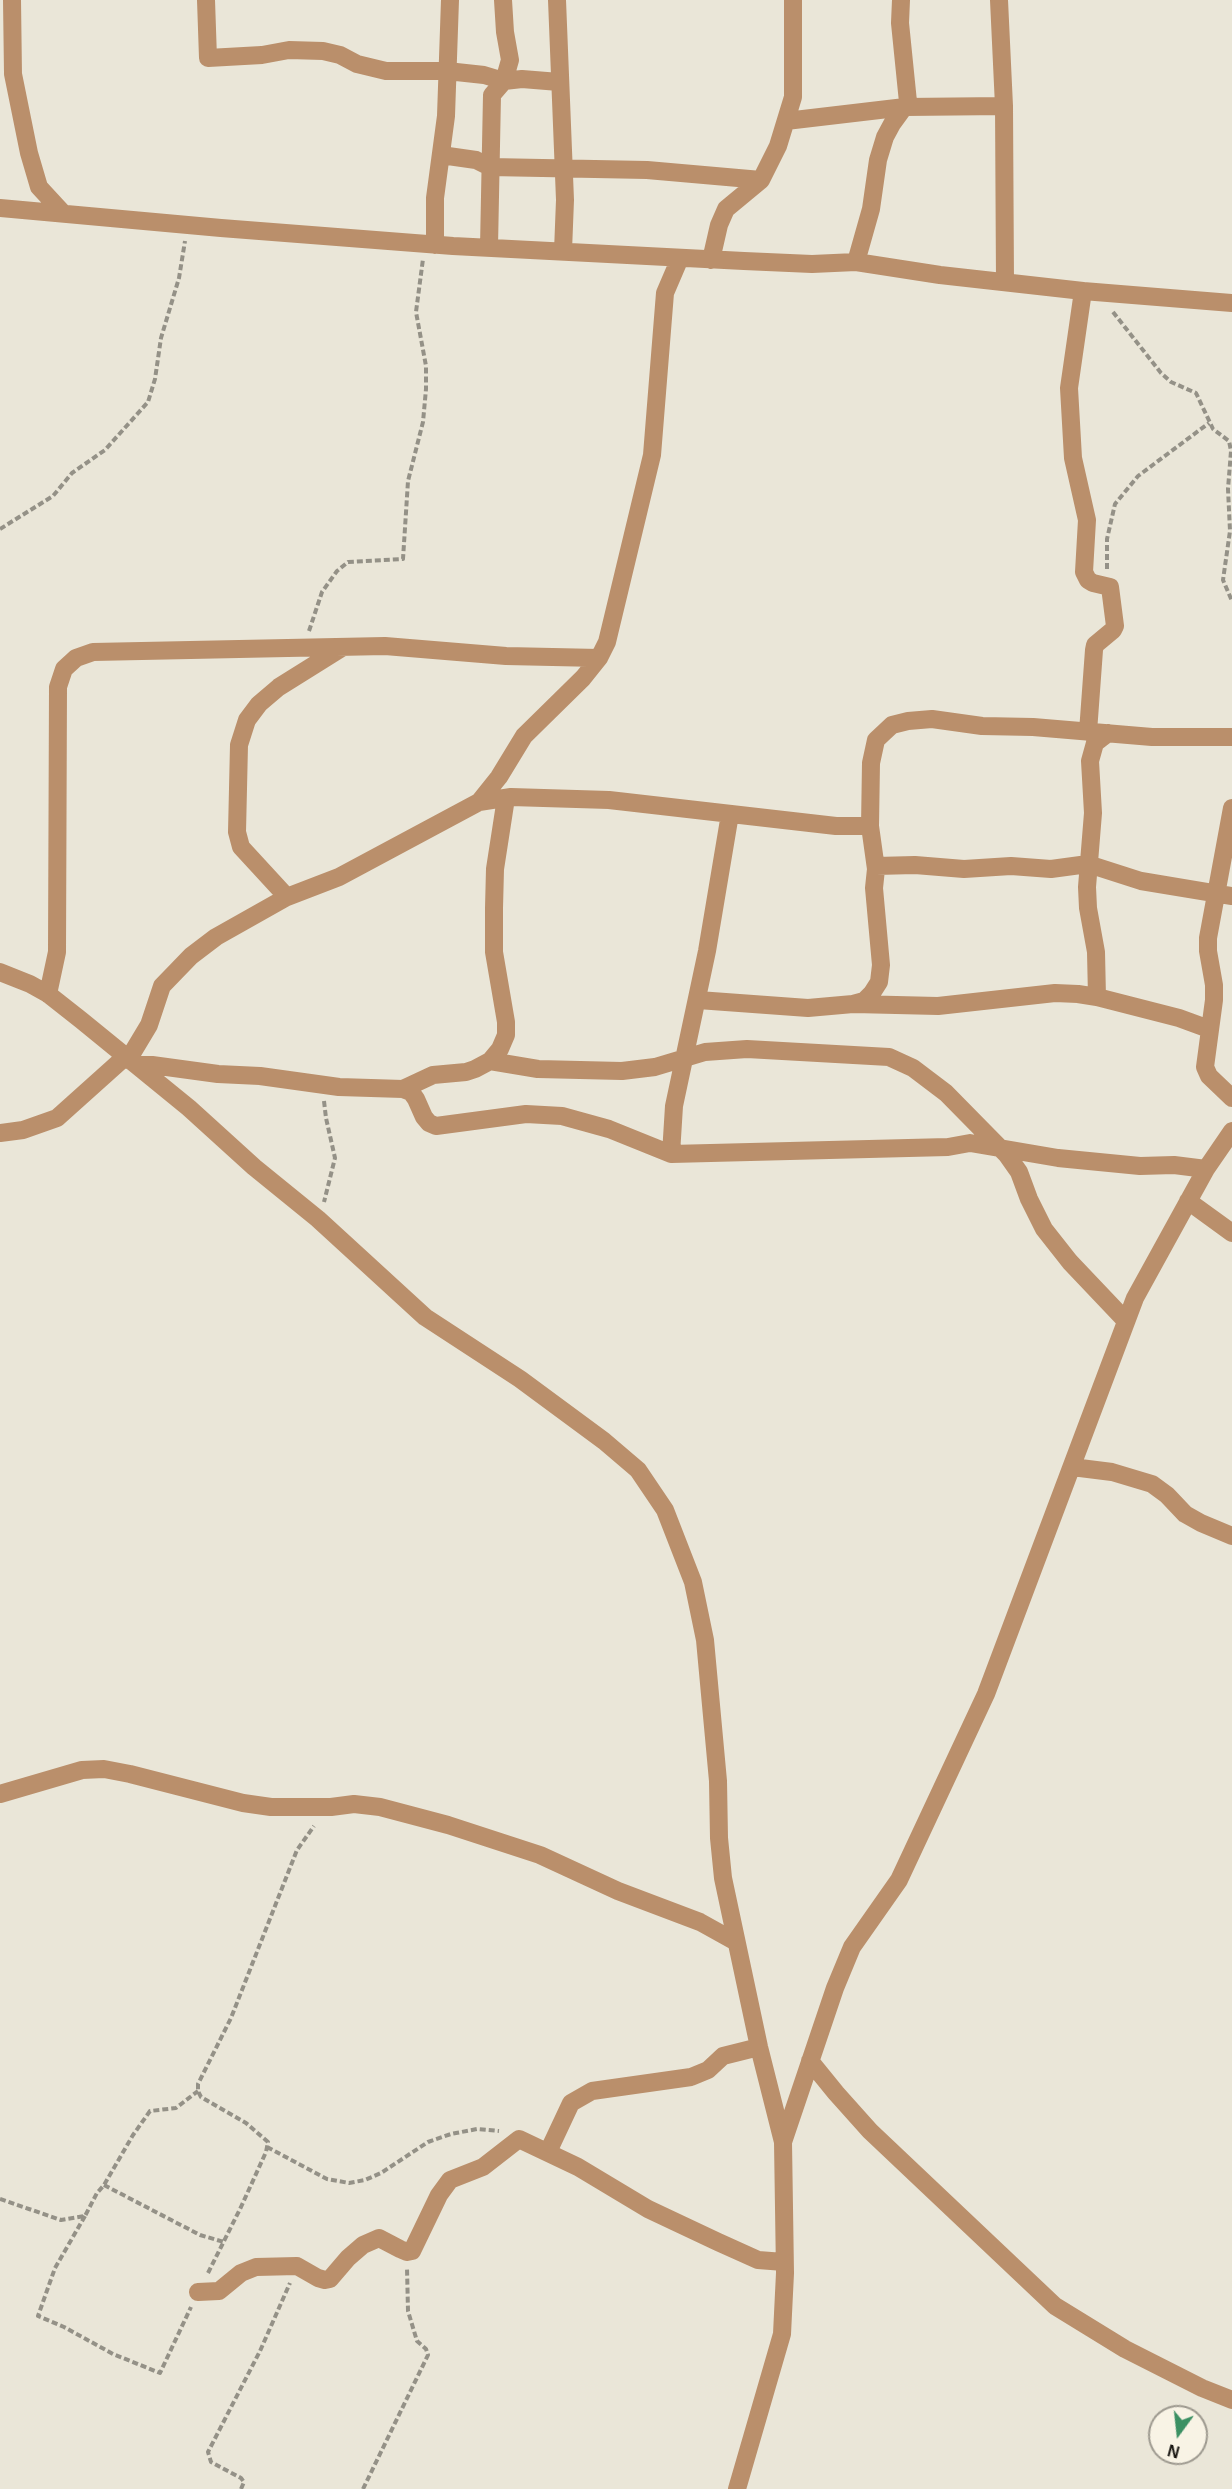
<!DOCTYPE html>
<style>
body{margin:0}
#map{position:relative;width:1232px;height:2489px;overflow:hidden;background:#eae6d8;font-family:Helvetica,sans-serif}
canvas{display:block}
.north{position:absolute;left:1148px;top:2405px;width:60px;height:60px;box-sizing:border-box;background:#f8f3e5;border:2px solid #9d998f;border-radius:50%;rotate:195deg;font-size:16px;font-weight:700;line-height:24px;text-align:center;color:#14120e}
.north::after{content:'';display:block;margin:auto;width:21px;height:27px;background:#3b9063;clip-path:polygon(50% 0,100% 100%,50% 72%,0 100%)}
</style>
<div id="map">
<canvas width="1232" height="2489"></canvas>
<div class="north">N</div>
</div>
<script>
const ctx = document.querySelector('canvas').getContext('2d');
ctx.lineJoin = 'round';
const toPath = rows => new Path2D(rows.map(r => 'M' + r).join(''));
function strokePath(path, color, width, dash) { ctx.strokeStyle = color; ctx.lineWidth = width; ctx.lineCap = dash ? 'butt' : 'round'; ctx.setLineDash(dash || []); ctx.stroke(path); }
const path = toPath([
 [1113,312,1161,373,1171,382,1196,393,1213,429,1229,441,1231,451,1228,489,1230,531,1223,580,1232,601],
 [0,529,53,496,72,473,105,450,148,402,155,379,161,338,179,278,185,241],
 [1107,569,1107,539,1115,504,1138,476,1209,423],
 [309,631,322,592,337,571,348,562,403,559,408,481,423,422,426,389,426,366,416,312,423,259],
 [324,1101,326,1118,335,1158,324,1202],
 [267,2147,327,2179,349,2183,365,2180,381,2173,428,2142,451,2134,477,2129,499,2131],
 [104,2185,200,2235,224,2242],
 [0,2199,61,2220,85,2216,97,2193,104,2185,133,2135,150,2111,176,2108,198,2091],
 [85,2216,55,2268,38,2316,64,2327,113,2354,160,2373,191,2307],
 [208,2273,241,2207,266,2152,268,2142,246,2123,201,2097,198,2091,198,2084,231,2018,297,1850,314,1826],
 [241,2489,244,2482,241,2478,211,2462,208,2452,260,2351,290,2283],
 [363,2489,428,2355,426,2349,417,2341,408,2311,407,2268]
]);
const minor = toPath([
 [12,0,13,74,29,153,39,187,63,213],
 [206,0,208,58,262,55,289,50,323,51,340,55,357,64,386,71,447,71,484,75,504,81,522,79,559,82],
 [557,0,565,200,563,251],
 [999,0,1004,106,1005,282],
 [786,121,905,107,1004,106],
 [441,155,476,160,490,167,647,170,761,180],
 [0,208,221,228,453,246,744,261,812,264,856,262,940,275,1083,291,1232,303],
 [435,245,435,198,446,116,450,0],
 [489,247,492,95,504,81,510,60,505,32,503,0],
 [711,260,719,225,726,209,761,180,778,146,793,97,793,0],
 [856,262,871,209,878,160,885,137,892,124,908,102,900,23,901,0],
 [1083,291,1069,388,1073,458,1087,520,1084,572,1088,580,1093,583,1110,587,1115,626,1113,630,1095,645,1094,650,1088,732],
 [479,802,499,777,524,736,583,678,599,658,607,642,652,455,665,293,680,258],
 [1232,808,1208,938,1208,951,1214,985,1214,1000,1205,1067,1209,1076,1232,1098],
 [876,866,915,865,964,869,1011,866,1051,869,1088,864,1141,881,1232,896],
 [287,897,241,847,237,832,239,745,247,720,259,704,279,687,343,647],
 [0,972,30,984,48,994,81,1020,189,1108,254,1167,318,1219,425,1317,520,1379,604,1441,638,1470,665,1510,693,1582,705,1640,718,1781,719,1838,723,1878,759,2047,783,2142,785,2273,782,2334,737,2489],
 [48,994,57,952,58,687,64,669,76,658,93,652,385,646,506,656,599,658],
 [1097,997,1096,952,1088,908,1087,887,1093,813,1090,761,1095,743,1108,733],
 [698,1000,808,1008,853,1004,864,1001,872,993,879,982,881,965,874,888,876,869,870,826,871,763,876,740,892,725,908,721,932,719,982,726,1033,727,1152,737,1232,737],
 [854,1004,938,1006,1055,993,1078,994,1097,997,1179,1018,1209,1029],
 [128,1060,149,1025,162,986,191,956,216,937,287,897,339,877,479,802,511,797,609,800,836,826,870,826],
 [490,1061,538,1069,622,1071,655,1067,705,1052,747,1049,889,1057,913,1068,946,1093,1007,1155,1019,1172,1029,1199,1044,1229,1070,1262,1126,1321],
 [136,1065,152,1065,218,1074,260,1076,339,1087,403,1089,411,1092,416,1099,424,1117,429,1123,436,1126,526,1114,562,1116,609,1129,671,1154,948,1147,970,1143,1058,1158,1140,1166,1174,1165,1206,1169],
 [403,1089,433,1075,466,1072,475,1069,490,1061,500,1049,506,1035,506,1022,494,952,494,908,495,869,506,798],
 [0,1133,23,1130,57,1118,125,1057],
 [671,1154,674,1106,707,951,730,814],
 [1188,1201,1232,1233],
 [1072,1467,1112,1472,1152,1484,1167,1495,1185,1514,1201,1523,1232,1536],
 [0,1794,82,1770,104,1769,130,1774,243,1803,271,1807,331,1807,354,1804,380,1807,448,1825,540,1855,618,1891,700,1922,736,1942],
 [810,2061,836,2093,870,2131,1055,2306,1125,2349,1202,2388,1232,2400],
 [783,2142,835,1988,852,1947,899,1880,986,1694,1135,1298,1206,1169,1232,1131],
 [548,2152,571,2103,592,2091,691,2077,708,2070,723,2056,759,2047],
 [198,2292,219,2291,241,2273,256,2267,297,2266,318,2278,325,2280,330,2279,348,2258,363,2245,379,2238,400,2249,407,2252,412,2251,439,2195,450,2180,483,2167,519,2139,578,2167,648,2209,718,2242,758,2260,784,2262]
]);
strokePath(path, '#949187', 4, [6, 3]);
strokePath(minor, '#ba8f6b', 18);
</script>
